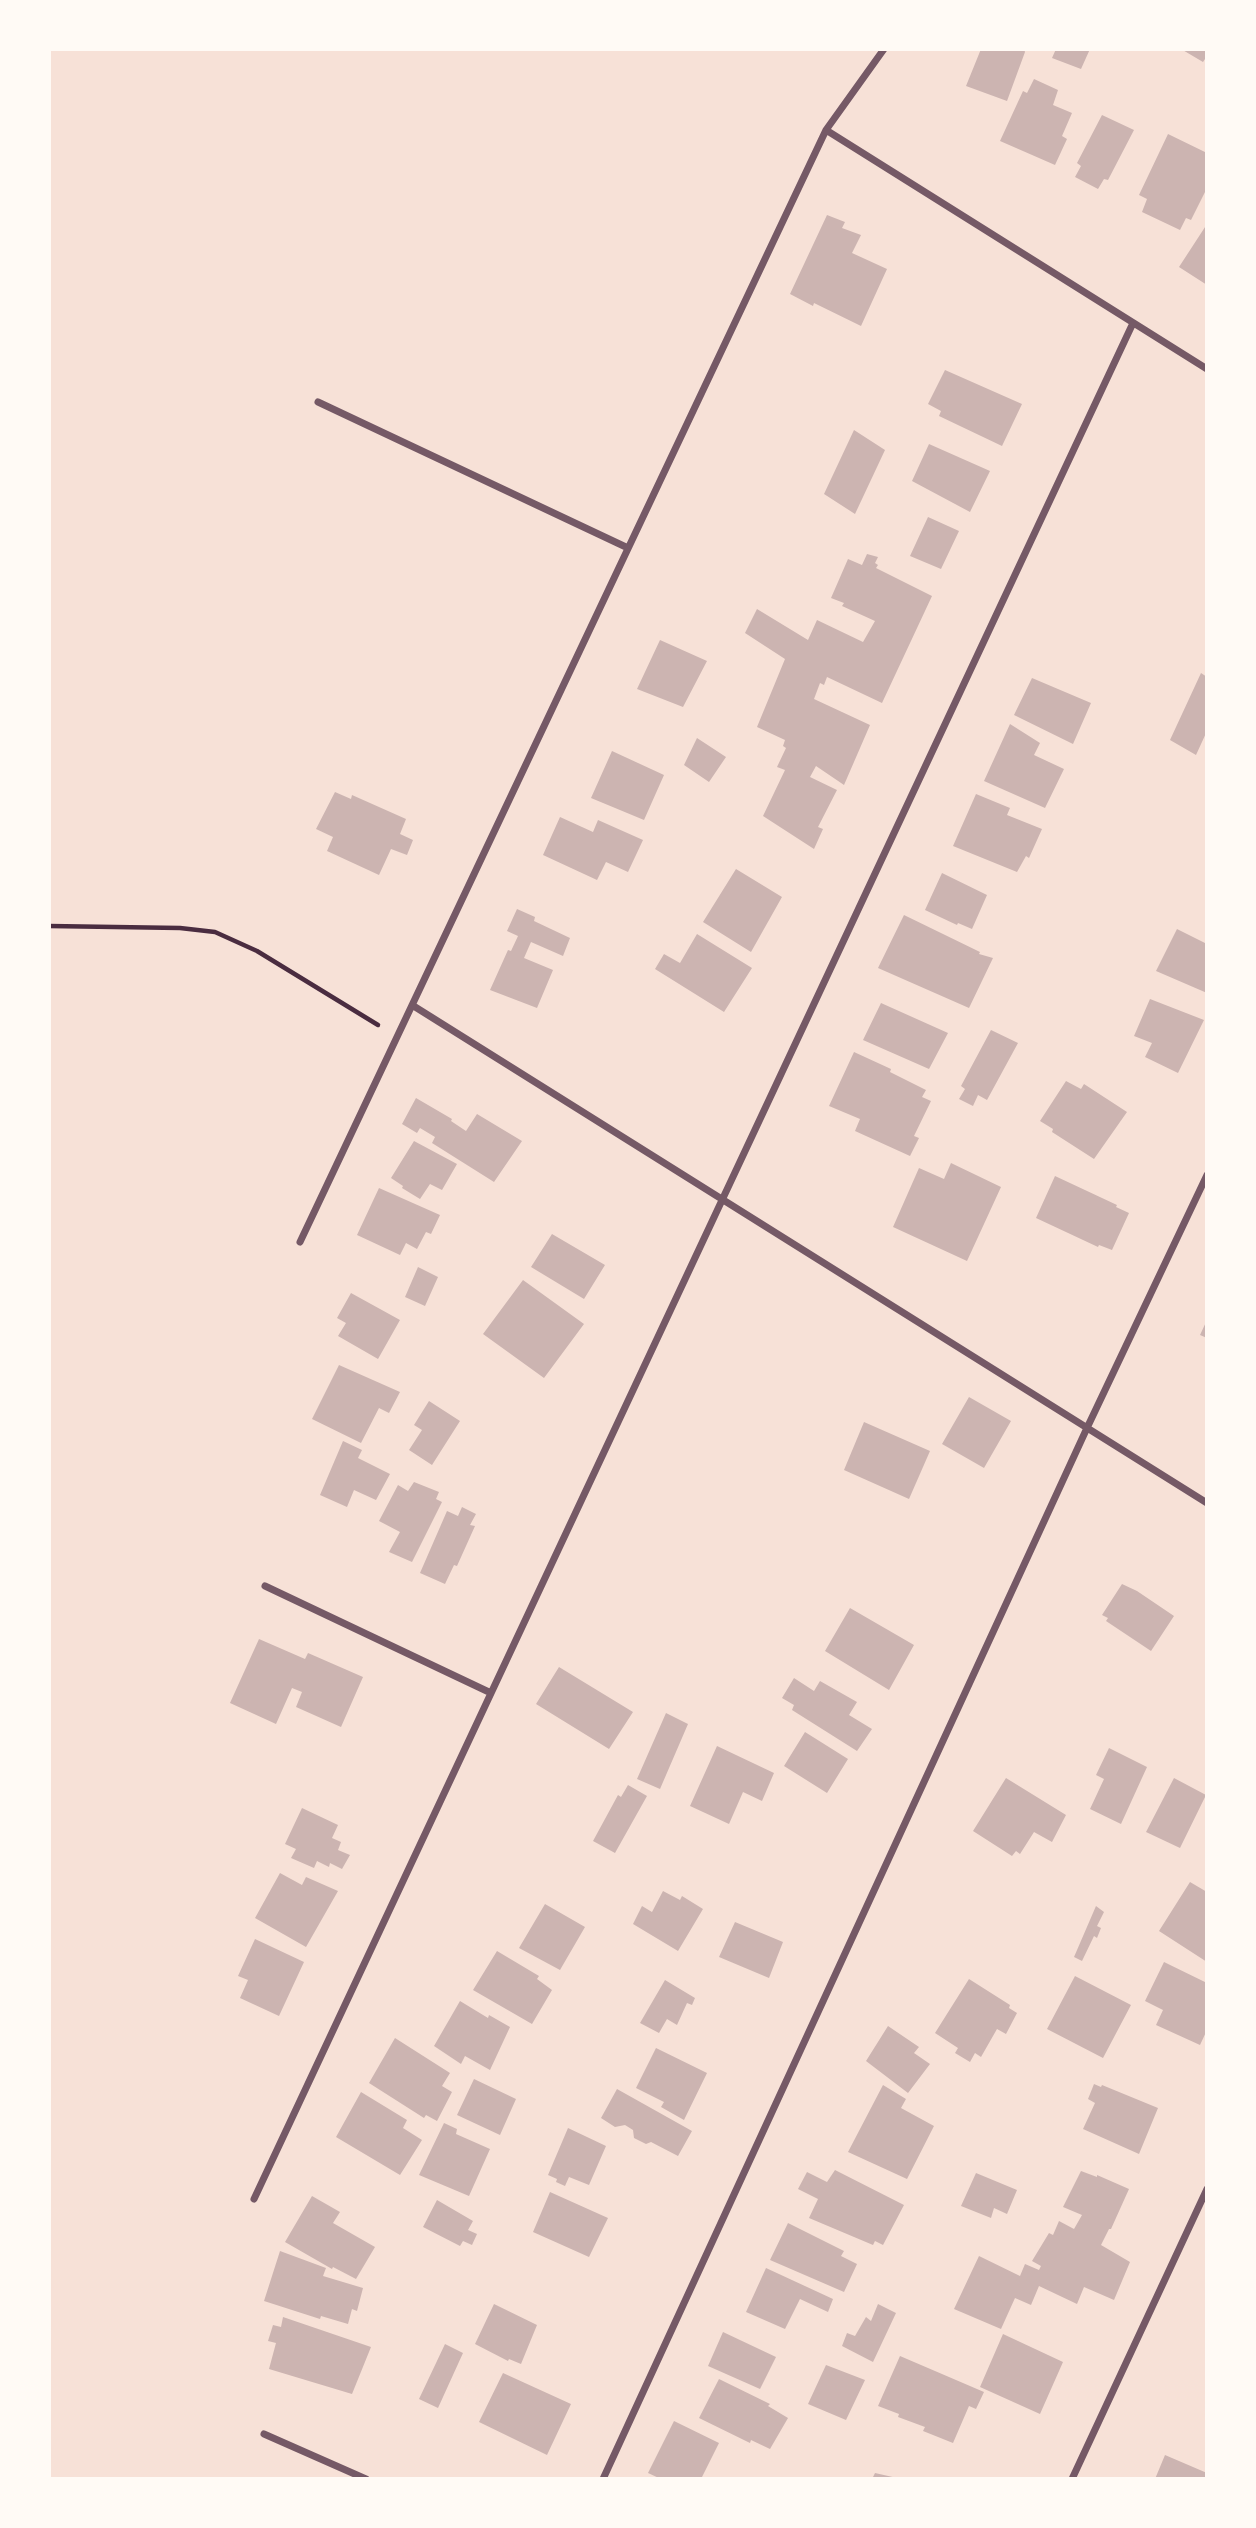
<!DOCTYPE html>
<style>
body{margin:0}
#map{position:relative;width:1256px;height:2528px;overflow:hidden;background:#f7e1d7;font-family:Roboto,sans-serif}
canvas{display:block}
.frame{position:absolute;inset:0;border:51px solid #fffaf5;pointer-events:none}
</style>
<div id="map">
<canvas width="1256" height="2528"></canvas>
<div class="frame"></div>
</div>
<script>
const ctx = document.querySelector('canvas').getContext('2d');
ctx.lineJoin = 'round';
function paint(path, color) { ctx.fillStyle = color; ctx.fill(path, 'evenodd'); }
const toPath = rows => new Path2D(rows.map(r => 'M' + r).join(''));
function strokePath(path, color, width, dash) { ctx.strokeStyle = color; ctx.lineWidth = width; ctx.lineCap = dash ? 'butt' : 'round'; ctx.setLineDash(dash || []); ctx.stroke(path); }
const building = toPath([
 [981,49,1024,49,1025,52,1007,101,966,86],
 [1056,49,1090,49,1081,69,1052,58],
 [1181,49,1207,49,1207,56,1203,62],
 [1034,79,1058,90,1053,105,1072,113,1062,136,1067,139,1055,165,1000,141,1023,91,1027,93],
 [1102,115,1134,130,1108,180,1104,179,1098,189,1075,177,1081,166,1077,163],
 [1168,134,1207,153,1207,188,1191,220,1186,218,1180,230,1142,212,1147,199,1139,195],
 [827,215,845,222,842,228,861,235,852,253,887,269,861,326,814,303,813,306,790,294],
 [1207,224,1207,285,1179,267],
 [945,370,1022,404,1002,446,939,416,941,411,928,404],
 [854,430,885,450,855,514,824,494],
 [929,444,990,471,970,512,912,481],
 [928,517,959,531,941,569,910,556],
 [867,554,878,557,875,563,878,565,876,568,932,596,882,703,827,677,824,685,820,683,814,699,870,725,844,785,816,766,810,777,837,790,818,827,823,829,814,849,763,816,785,770,777,767,786,748,783,746,785,740,757,727,785,659,745,633,757,609,808,640,817,620,863,642,875,621,842,606,844,603,831,598,848,559,862,565],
 [660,640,707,661,683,707,637,689],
 [1201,673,1207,677,1207,731,1196,755,1170,740],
 [1032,678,1091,703,1073,744,1014,715],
 [1010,724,1040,743,1034,755,1064,769,1045,808,984,781],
 [697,738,726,757,709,782,684,765],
 [612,751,664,775,644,820,591,798],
 [335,792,351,799,352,795,406,819,400,834,413,840,407,855,391,849,379,875,327,851,333,837,316,829],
 [976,794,1010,808,1007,815,1042,829,1029,858,1026,856,1017,872,953,846],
 [560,817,593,832,598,820,643,840,628,872,606,862,597,880,543,855],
 [736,869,782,897,751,952,703,922],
 [942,873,987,895,972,929,958,923,957,925,925,910],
 [517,909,535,917,534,921,570,938,563,956,531,942,524,958,553,970,537,1008,490,990,508,950,511,951,518,936,507,931],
 [904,915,980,952,979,954,993,958,969,1008,878,968],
 [1177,929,1207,944,1207,993,1156,971],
 [697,934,752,968,724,1012,655,969,664,954,680,963],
 [1150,999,1204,1020,1178,1073,1145,1057,1152,1043,1134,1036],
 [881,1003,948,1033,929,1069,863,1040],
 [991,1030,1018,1043,987,1100,978,1095,973,1106,959,1099,965,1089,961,1086],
 [854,1052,891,1069,890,1072,926,1090,922,1097,931,1101,914,1136,919,1138,910,1156,855,1131,860,1119,829,1106],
 [1066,1081,1081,1089,1084,1084,1127,1112,1094,1159,1052,1132,1053,1129,1040,1121],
 [416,1098,452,1119,451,1121,466,1131,477,1114,522,1141,494,1182,432,1143,435,1137,420,1128,417,1133,402,1124],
 [414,1141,457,1164,442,1190,430,1184,420,1199,402,1188,403,1186,391,1178],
 [951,1163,1001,1187,967,1261,893,1227,919,1168,944,1179],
 [1055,1176,1117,1205,1116,1207,1129,1213,1112,1250,1099,1245,1098,1247,1036,1218],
 [379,1188,440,1215,431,1234,426,1232,417,1249,406,1243,400,1255,357,1235],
 [552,1234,605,1265,584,1299,531,1267],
 [418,1267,438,1277,425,1306,405,1297],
 [523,1280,584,1324,544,1378,483,1334],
 [351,1293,400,1320,378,1359,338,1336,346,1323,337,1318],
 [1207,1320,1207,1338,1200,1335],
 [339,1365,400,1392,389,1413,379,1408,361,1443,312,1419],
 [969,1397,1011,1421,984,1468,942,1444],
 [429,1401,460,1421,432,1465,409,1450,422,1430,414,1425],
 [864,1422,930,1451,909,1499,844,1470],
 [343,1441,362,1450,358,1458,390,1474,376,1500,354,1490,347,1507,320,1495],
 [414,1482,439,1492,436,1499,442,1502,412,1562,389,1552,400,1532,379,1521,398,1485,408,1491],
 [462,1507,476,1514,470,1525,475,1526,457,1566,454,1565,445,1584,420,1573,447,1511,458,1516],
 [1122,1584,1137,1591,1174,1616,1151,1651,1106,1621,1108,1618,1102,1615],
 [850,1608,914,1645,889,1690,825,1651],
 [259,1639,305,1659,308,1653,363,1677,341,1727,296,1707,302,1692,292,1688,276,1724,230,1703],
 [559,1667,633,1712,609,1749,536,1704],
 [794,1678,814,1691,820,1681,857,1702,849,1715,872,1729,857,1751,792,1710,794,1705,782,1698],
 [666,1713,688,1724,660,1789,637,1779],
 [805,1732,848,1759,827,1793,784,1766],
 [717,1746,774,1773,762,1801,743,1792,729,1824,690,1806],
 [1109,1748,1147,1767,1121,1824,1090,1809,1104,1779,1096,1775],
 [1006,1778,1066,1815,1052,1842,1034,1832,1020,1854,1016,1851,1012,1856,973,1831],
 [1174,1778,1206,1795,1180,1848,1146,1832],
 [628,1785,647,1796,615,1853,593,1841,618,1795,621,1797],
 [302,1808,338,1825,332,1838,341,1842,338,1850,350,1855,342,1869,330,1863,329,1867,317,1861,314,1868,291,1858,296,1849,285,1844],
 [280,1873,302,1885,306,1877,338,1891,306,1947,255,1918],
 [1190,1882,1207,1892,1207,1962,1159,1931],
 [663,1891,680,1900,682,1896,703,1909,678,1951,633,1924,642,1906,652,1912],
 [545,1904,585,1927,560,1970,519,1948],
 [1096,1906,1104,1912,1097,1926,1101,1928,1097,1938,1094,1936,1082,1961,1074,1957],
 [735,1922,783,1942,769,1978,719,1957],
 [255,1939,304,1962,279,2016,240,1998,248,1980,238,1976],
 [497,1951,539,1976,537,1979,552,1990,532,2024,473,1990],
 [1164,1962,1207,1983,1207,2030,1200,2045,1156,2025,1163,2010,1145,2001],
 [1075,1976,1131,2005,1103,2058,1047,2029],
 [969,1979,1010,2005,1009,2008,1017,2013,1006,2034,997,2029,981,2057,975,2053,970,2062,955,2053,958,2048,935,2033],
 [665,1980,695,1998,692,2005,687,2003,677,2025,667,2019,659,2033,640,2023],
 [460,2001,488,2018,489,2015,510,2027,490,2070,465,2056,461,2064,434,2046],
 [888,2026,919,2047,914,2053,930,2064,908,2093,866,2061],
 [395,2038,450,2073,442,2086,452,2092,437,2121,426,2115,424,2118,369,2083],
 [656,2048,707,2073,684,2120,661,2107,664,2102,636,2088],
 [474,2079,516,2099,500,2135,457,2115],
 [1094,2084,1101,2087,1102,2085,1158,2108,1139,2154,1083,2129,1095,2103,1088,2099],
 [883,2085,906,2099,901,2108,934,2126,907,2179,848,2152],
 [617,2089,692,2131,678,2156,651,2142,646,2144,634,2138,633,2130,625,2125,615,2127,601,2118],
 [361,2092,407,2120,403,2128,422,2140,400,2175,336,2137],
 [444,2123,457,2129,456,2134,490,2149,469,2196,419,2175],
 [568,2128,606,2146,589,2185,569,2177,565,2186,556,2182,557,2179,548,2175],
 [835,2170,904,2205,883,2245,875,2241,873,2245,809,2218,818,2199,798,2189,807,2172,827,2182],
 [1081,2171,1097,2177,1097,2175,1129,2189,1111,2229,1109,2229,1101,2245,1130,2262,1114,2300,1084,2287,1077,2304,1039,2286,1031,2305,1015,2298,1001,2329,954,2309,979,2256,1020,2276,1025,2264,1039,2270,1041,2266,1032,2261,1049,2233,1053,2235,1059,2221,1074,2229,1082,2215,1063,2207],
 [976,2173,1017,2190,1007,2214,994,2208,991,2218,961,2206],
 [550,2192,608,2218,589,2257,533,2232],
 [312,2196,340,2212,333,2223,375,2247,356,2279,333,2267,332,2269,285,2242],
 [437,2200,473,2221,468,2230,477,2234,472,2245,463,2241,460,2246,423,2227],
 [788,2223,844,2251,841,2256,857,2264,844,2292,770,2260],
 [280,2251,326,2268,323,2276,363,2288,357,2311,352,2309,348,2324,321,2316,320,2319,264,2301],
 [766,2268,833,2299,828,2312,800,2299,785,2329,746,2312],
 [494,2304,537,2325,521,2364,509,2359,508,2361,475,2344],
 [878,2304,896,2313,873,2362,842,2346,847,2333,855,2336,866,2317,871,2321],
 [283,2317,371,2347,352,2394,269,2369,276,2343,268,2341,273,2325,281,2327],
 [723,2332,776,2357,760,2389,708,2366],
 [1003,2334,1063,2362,1040,2414,980,2387],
 [445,2344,463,2353,438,2408,419,2399],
 [900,2356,984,2392,976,2409,969,2406,953,2443,923,2431,925,2427,898,2417,899,2414,878,2406],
 [826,2365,865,2380,846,2420,808,2404],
 [503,2373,571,2404,547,2455,479,2422],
 [719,2379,770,2404,768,2406,788,2418,770,2449,751,2440,750,2443,699,2418],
 [674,2421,719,2443,701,2479,661,2479,648,2473],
 [1165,2455,1207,2473,1207,2479,1155,2479],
 [875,2473,897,2478,897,2479,872,2479]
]);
const path = toPath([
 [49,926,180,928,215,932,257,951,378,1025]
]);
const minor = toPath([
 [826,130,1207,369],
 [318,402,628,548],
 [412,1005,1207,1503],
 [300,1242,826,130,884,49],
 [265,1586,491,1693],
 [254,2199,1133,323],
 [264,2434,366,2479],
 [603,2479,1087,1428,1207,1175],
 [1072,2479,1207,2189]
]);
paint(building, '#ccb4b1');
strokePath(path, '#4a2c40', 4.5);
strokePath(minor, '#755966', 7);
</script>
